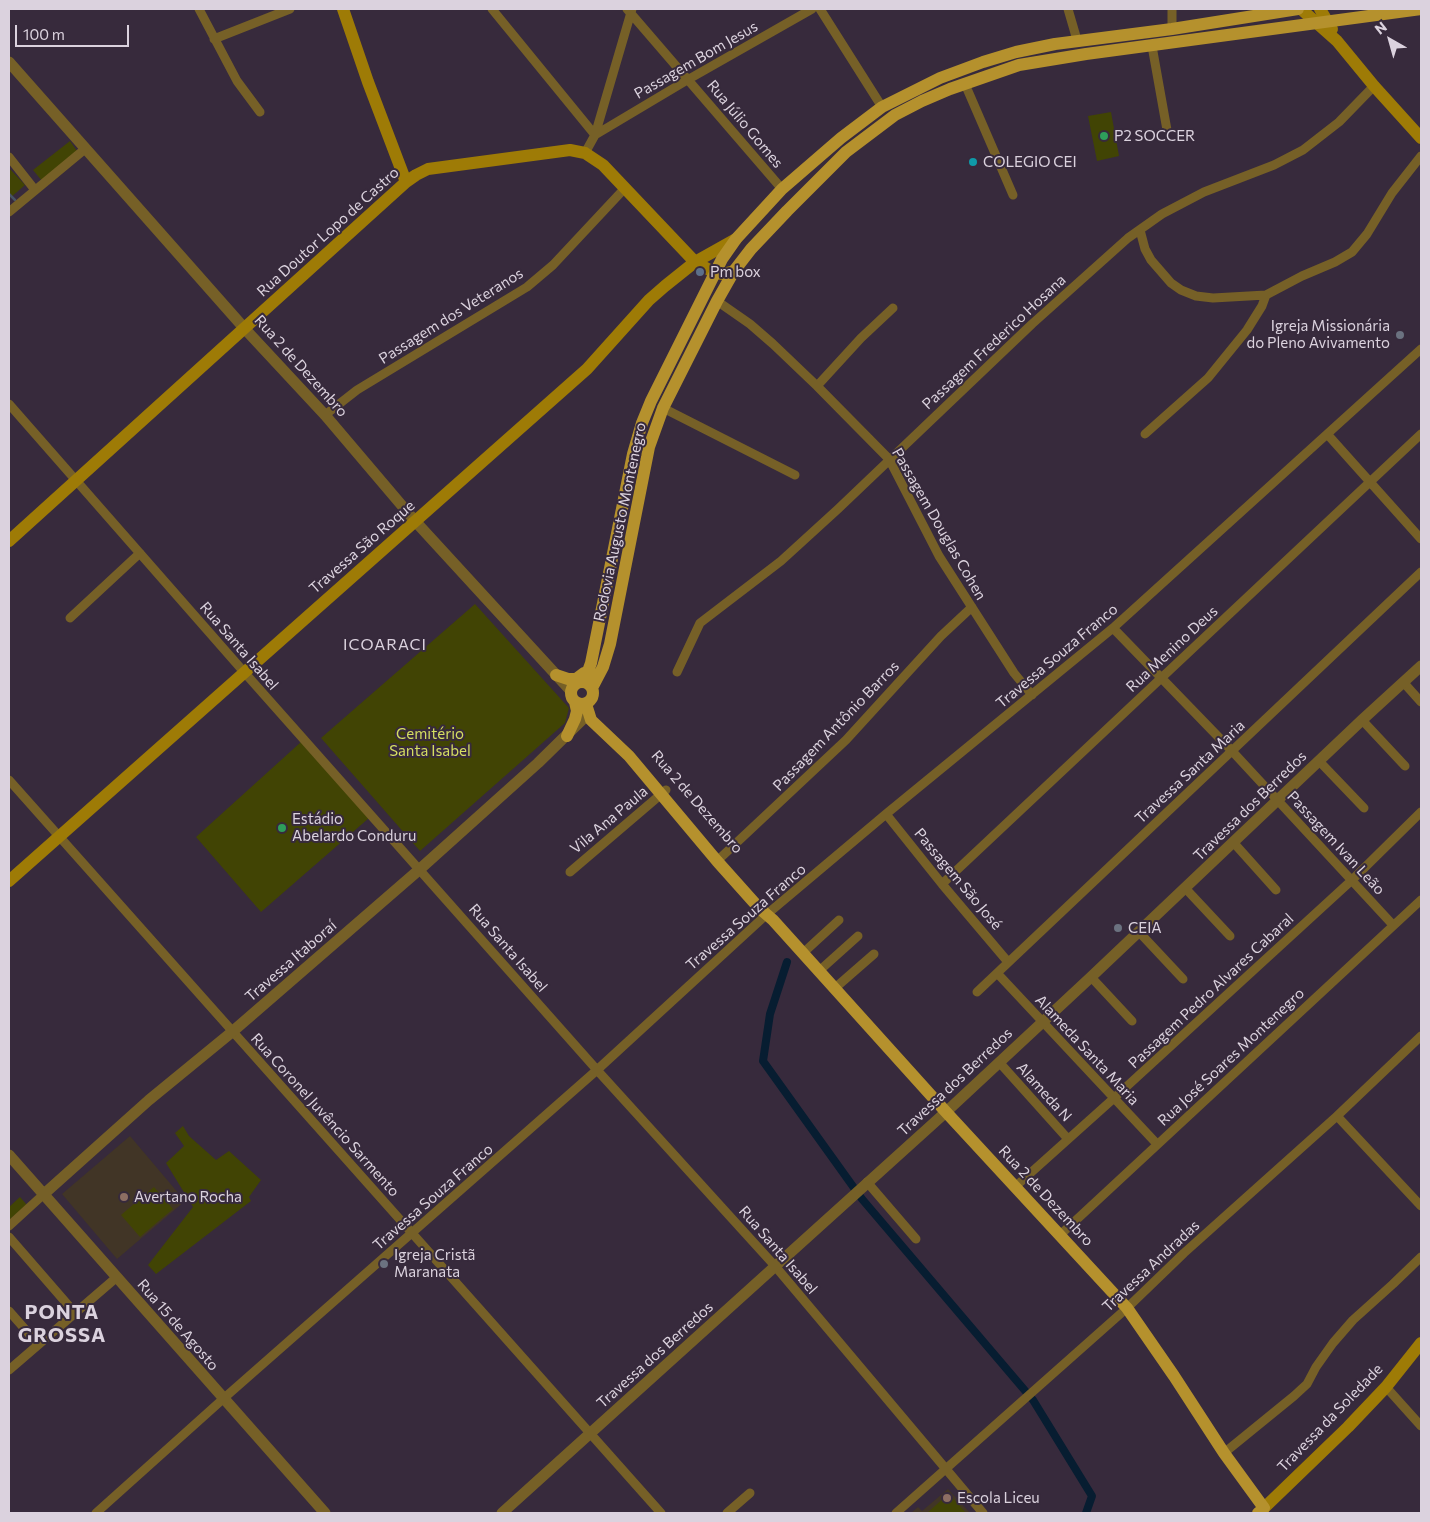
<!DOCTYPE html>
<meta charset="utf-8">
<style>
body{margin:0}
#map{position:relative;width:1430px;height:1522px;overflow:hidden;background:#372a3c;font-family:Commissioner,sans-serif}
canvas{display:block}
.frame{position:absolute;inset:0;border:10px solid #dbd2de;pointer-events:none}
.north{position:absolute;left:1365px;top:15px;width:50px;height:50px;-webkit-text-stroke:4px #372a3c;paint-order:stroke;rotate:322deg;font-size:14px;font-weight:700;line-height:20px;text-align:center;color:#dbd2de}
.north::after{content:'';display:block;margin:auto;width:18px;height:22px;background:#dbd2de;clip-path:polygon(50% 0,100% 100%,50% 72%,0 100%)}
.scale{position:absolute;left:15px;top:25px;width:114px;height:22px;box-sizing:border-box;border:2px solid #dbd2de;border-top:0;padding-left:6px;font-size:15px;line-height:18px;white-space:nowrap;color:#dbd2de;-webkit-text-stroke:4px #372a3c;paint-order:stroke}
</style>
<div id="map">
<canvas width="1430" height="1522"></canvas>
<div class="frame"></div>
<div class="north">N</div>
<div class="scale">100 m</div>
</div>
<script>
const ctx = document.querySelector('canvas').getContext('2d');
ctx.lineJoin = 'round';
function paint(path, color) { ctx.fillStyle = color; ctx.fill(path, 'evenodd'); }
const toPath = rows => new Path2D(rows.map(r => 'M' + r).join(''));
function strokePath(path, color, width, dash) { ctx.strokeStyle = color; ctx.lineWidth = width; ctx.lineCap = dash ? 'butt' : 'round'; ctx.setLineDash(dash || []); ctx.stroke(path); }
function write(font, color, halo, rows, align = 'center') {
  ctx.font = font + ' Commissioner,sans-serif'; ctx.lineWidth = 4; ctx.setLineDash([]); ctx.textBaseline = 'middle'; ctx.strokeStyle = halo; ctx.fillStyle = color; for (const [text, x, y, turn = 0] of rows) {
    ctx.save(); ctx.translate(x, y); ctx.rotate((+turn || 0) * Math.PI / 180); ctx.textAlign = isNaN(turn) ? turn : align; if (halo) ctx.strokeText(text, 0, 0); ctx.fillText(text, 0, 0); ctx.restore();
  }
}
const education = toPath([
 [130,1136,185,1201,117,1259,62,1194],
 [948,1489,970,1513,911,1513,918,1507,922,1511]
]);
const green = toPath([
 [1111,112,1119,156,1097,161,1088,116],
 [70,141,77,151,42,181,33,170],
 [9,168,25,185,9,199],
 [475,604,569,708,565,723,420,851,321,738],
 [301,742,369,818,261,912,196,837],
 [183,1126,189,1136,216,1160,229,1151,261,1180,249,1197,251,1201,156,1274,148,1265,193,1207,166,1163,184,1146,175,1133],
 [154,1187,173,1209,140,1237,121,1215],
 [20,1197,27,1205,9,1220,9,1207],
 [951,1496,966,1513,927,1513,945,1497,947,1499]
]);
const stream = toPath([
 [9,194,15,200]
]);
const canal = toPath([
 [787,962,770,1014,763,1061,862,1199,1033,1400,1092,1496,1086,1513]
]);
const minor = toPath([
 [199,9,237,81,260,112],
 [492,9,595,135],
 [627,9,782,189],
 [820,9,882,107],
 [1068,9,1077,40],
 [1172,9,1172,29],
 [214,39,290,9],
 [1152,46,1167,130],
 [965,84,1013,195],
 [595,135,689,79,812,9],
 [585,153,595,135,632,9],
 [9,157,35,190],
 [9,212,85,149],
 [1140,230,1145,249,1151,260,1171,283,1181,290,1196,296,1213,298,1266,295,1302,276,1335,262,1352,252,1367,234,1392,193,1421,156],
 [717,301,750,324,773,344,817,386,889,459,939,556,1014,673,1032,695],
 [817,386,861,338,893,308],
 [9,404,244,672,597,1070,775,1266,983,1513],
 [663,408,795,475],
 [325,415,357,390,527,287,553,265,625,188],
 [1145,434,1208,378,1247,330,1262,306,1266,295],
 [1328,435,1421,539],
 [70,618,140,553],
 [1113,628,1232,751,1393,925],
 [677,672,700,623,781,561,838,509,1032,324,1128,238,1162,214,1204,192,1274,165,1303,150,1339,122,1374,86],
 [1404,683,1421,702],
 [1362,720,1405,766],
 [1319,761,1364,808],
 [9,780,661,1513],
 [886,814,942,884,1008,962],
 [1233,842,1276,890],
 [717,861,846,740,941,636,972,607],
 [570,872,666,790],
 [942,884,1421,434],
 [1186,889,1230,936],
 [1139,932,1183,979],
 [803,953,839,920],
 [819,971,858,936],
 [997,973,1157,1144],
 [1091,977,1132,1021],
 [835,988,874,954],
 [977,992,1421,572],
 [999,1062,1068,1139],
 [1337,1116,1421,1206],
 [867,1182,916,1239],
 [1016,1186,1113,1099,1352,880,1421,812],
 [9,1226,44,1194],
 [1060,1235,1421,900],
 [9,1237,75,1313],
 [9,1311,38,1344],
 [9,1370,117,1277],
 [1386,1387,1421,1426],
 [1224,1453,1294,1396,1307,1384,1316,1367,1333,1343,1353,1320,1393,1284,1421,1257],
 [96,1513,223,1399,597,1070,766,915,886,814,1113,628,1421,349],
 [727,1513,750,1493],
 [896,1513,1127,1308,1184,1253,1337,1116,1421,1036]
]);
const tertiary = toPath([
 [9,62,245,329,325,415,415,521,571,691],
 [9,1155,325,1513],
 [44,1194,149,1100,232,1032,420,869,538,763,589,713],
 [502,1513,946,1112,1091,977,1362,720,1421,666]
]);
const secondary = toPath([
 [343,9,368,82,406,182],
 [1301,9,1337,41,1374,86,1421,138],
 [1320,9,1332,29],
 [9,541,406,182,416,175,428,169,570,150,585,153,603,165,695,262,715,273,723,274,734,271],
 [9,881,587,369,649,300,665,286,695,262,736,239],
 [1264,1508,1348,1427,1386,1387,1421,1343]
]);
const primary = toPath([
 [556,675,568,679,576,679,584,673],
 '571 693a11 11 0 1 1 22 0a11 11 0 1 1-22 0Z',
 [584,682,591,663,633,454,642,423,651,401,722,259,736,239,782,189,841,138,882,107,940,78,983,62,1016,52,1055,44,1172,29,1298,9],
 [592,688,603,667,610,644,649,447,663,408,717,301,734,271,751,249,787,211,846,152,895,115,922,101,950,89,1019,65,1086,54,1421,9],
 [586,704,591,720,629,756,717,861,759,908,773,920,946,1112,1127,1308,1174,1376,1224,1453,1264,1508,1258,1513],
 [567,736,575,719,577,711,575,702]
]);
const markers = [
 [1104,136,5,"#2e9e5b"],
 [973,162,5,"#0f9aa8"],
 [700,272,5,"#5c6f8a"],
 [1400,335,5,"#6b7280"],
 [282,828,5,"#2e9e5b"],
 [1118,928,5,"#6b7280"],
 [124,1197,5,"#8d6e63"],
 [384,1264,5,"#6b7280"],
 [947,1498,5,"#8d6e63"]
];
const streetNames = [
 ["Passagem Bom Jesus",696,60,-30],
 ["Rua Júlio Gomes",745,124,50],
 ["Rua Doutor Lopo de Castro",328,232,-42],
 ["Passagem dos Veteranos",451,316,-32],
 ["Passagem Frederico Hosana",994,342,-43],
 ["Rua 2 de Dezembro",301,366,48],
 ["Rodovia Augusto Montenegro",620,522,-78],
 ["Passagem Douglas Cohen",939,524,60],
 ["Travessa São Roque",362,547,-41],
 ["Rua Santa Isabel",239,646,49],
 ["Rua Menino Deus",1172,649,-43],
 ["Travessa Souza Franco",1057,656,-40],
 ["Passagem Antônio Barros",836,726,-46],
 ["Travessa Santa Maria",1190,772,-43],
 ["Rua 2 de Dezembro",697,802,49],
 ["Travessa dos Berredos",1250,806,-44],
 ["Vila Ana Paula",609,820,-40],
 ["Passagem Ivan Leão",1336,843,47],
 ["Passagem São José",958,879,50],
 ["Travessa Souza Franco",746,917,-41],
 ["Rua Santa Isabel",508,948,49],
 ["Travessa Itaboraí",291,961,-41],
 ["Passagem Pedro Alvares Cabaral",1211,991,-43],
 ["Alameda Santa Maria",1087,1050,47],
 ["Rua José Soares Montenegro",1231,1057,-43],
 ["Travessa dos Berredos",955,1082,-43],
 ["Alameda N",1044,1092,48],
 ["Rua Coronel Juvêncio Sarmento",325,1115,48],
 ["Rua 2 de Dezembro",1046,1196,47],
 ["Travessa Souza Franco",433,1197,-41],
 ["Rua Santa Isabel",778,1250,49],
 ["Travessa Andradas",1151,1266,-43],
 ["Rua 15 de Agosto",178,1325,49],
 ["Travessa dos Berredos",655,1355,-42],
 ["Travessa da Soledade",1330,1418,-46]
];
const poiNames = [
 ["P2 SOCCER",1114,136],
 ["COLEGIO CEI",983,162],
 ["Pm box",710,272],
 ["Igreja Missionária",1390,326,"right"],
 ["do Pleno Avivamento",1390,343,"right"],
 ["Estádio",292,819],
 ["Abelardo Conduru",292,836],
 ["CEIA",1128,928],
 ["Avertano Rocha",134,1197],
 ["Igreja Cristã",394,1255],
 ["Maranata",394,1272],
 ["Escola Liceu",957,1498]
];
const parkNames = [
 ["Cemitério",430,734],
 ["Santa Isabel",430,751]
];
const neighbourhoodNames = [
 ["ICOARACI",385,645]
];
const districtNames = [
 ["PONTA",62,1312],
 ["GROSSA",62,1335]
];
paint(education, '#413526');
paint(green, '#414404');
strokePath(stream, '#475365', 2.5);
strokePath(canal, '#071d31', 8);
strokePath(minor, '#766027', 9);
strokePath(tertiary, '#766027', 11);
strokePath(secondary, '#9e7b06', 12);
strokePath(primary, '#b5912d', 12);
for (const [x, y, r, color] of markers) { const dot = new Path2D(); dot.arc(x, y, r, 0, 2 * Math.PI); ctx.fillStyle = color; ctx.fill(dot); strokePath(dot, '#372a3c', 2); }
write('15px', '#dbd2de', '#372a3c', streetNames);
write('15px', '#dbd2de', '#372a3c', poiNames, 'left');
write('15px', '#d5de61', '#372a3c', parkNames);
ctx.letterSpacing = '1px';
write('16px', '#dbd2de', '#372a3c', neighbourhoodNames);
ctx.letterSpacing = '0px';
ctx.letterSpacing = '1px';
write('bold 20px', '#dbd2de', '#372a3c', districtNames);
ctx.letterSpacing = '0px';
</script>
